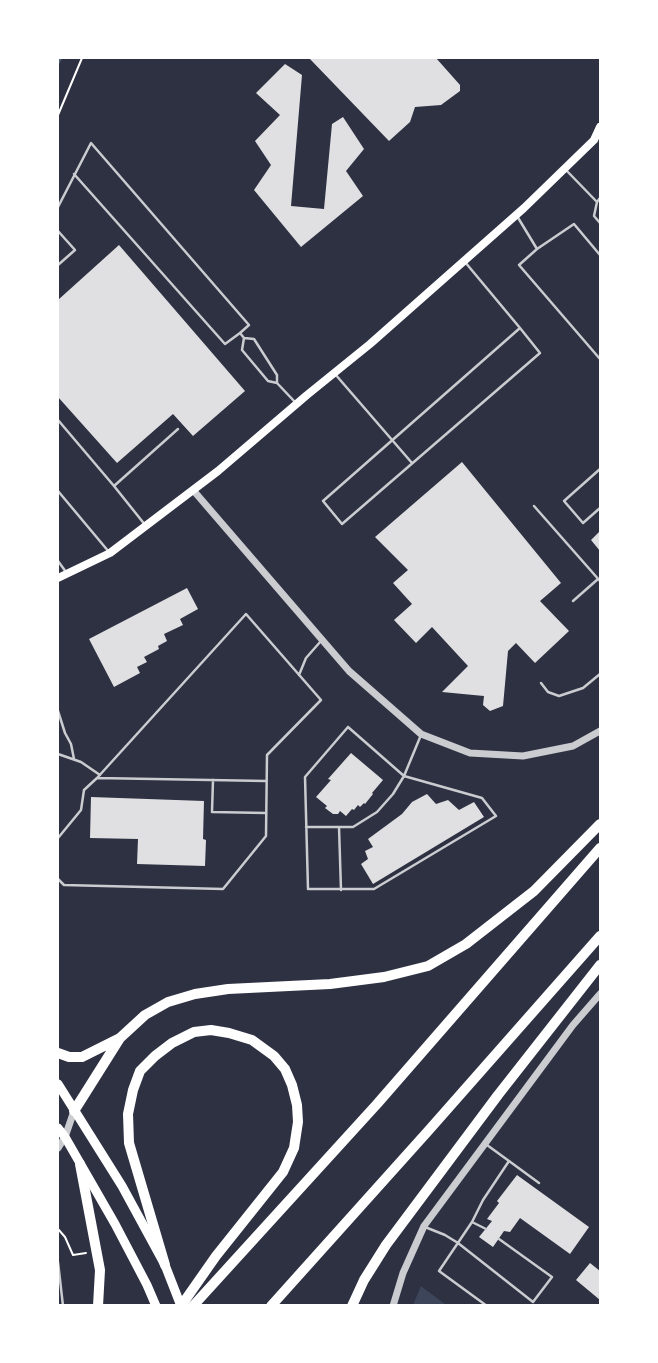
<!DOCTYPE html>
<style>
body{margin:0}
#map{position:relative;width:658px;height:1363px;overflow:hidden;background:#2d3142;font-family:Mulish,sans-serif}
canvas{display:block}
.frame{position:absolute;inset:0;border:59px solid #fff;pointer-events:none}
</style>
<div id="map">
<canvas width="658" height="1363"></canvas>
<div class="frame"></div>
</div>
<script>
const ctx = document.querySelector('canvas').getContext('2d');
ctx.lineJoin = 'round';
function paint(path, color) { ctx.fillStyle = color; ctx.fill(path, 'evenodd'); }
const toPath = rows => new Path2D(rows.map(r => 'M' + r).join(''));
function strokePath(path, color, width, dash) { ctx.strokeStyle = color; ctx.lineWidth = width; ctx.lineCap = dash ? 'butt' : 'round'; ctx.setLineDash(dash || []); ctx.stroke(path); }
const green = toPath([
 [421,1286,446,1305,413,1305]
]);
const stream = toPath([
 [58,62,60,58]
]);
const building = toPath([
 [309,58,436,58,460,85,460,91,441,105,415,107,410,122,389,141],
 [285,64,302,75,291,206,324,209,332,124,343,117,364,149,346,171,363,196,301,247,254,190,271,165,255,141,280,115,256,93],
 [119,245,245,391,193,436,173,414,117,463,58,397,58,300],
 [462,462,561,583,540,601,569,631,535,663,516,643,508,651,503,706,490,711,483,705,484,696,442,692,468,666,432,627,416,643,394,620,412,604,393,583,408,570,375,537],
 [600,531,600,551,591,540],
 [187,588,198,609,180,619,183,625,164,634,167,641,158,646,159,649,144,657,147,662,137,667,140,673,114,687,89,639],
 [351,753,383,780,372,793,373,794,365,804,364,803,360,807,358,805,354,810,352,809,346,816,340,811,338,814,333,814,325,808,327,806,316,797,331,780,328,779],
 [427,794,436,804,448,800,459,810,474,802,484,817,373,884,361,864,368,859,365,851,373,847,368,839,402,814,412,802],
 [91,797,204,801,203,839,206,840,205,866,137,864,138,839,90,838],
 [517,1175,589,1227,570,1254,520,1218,510,1232,504,1231,493,1247,479,1237,492,1221,487,1219,499,1203,497,1201],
 [590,1263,600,1271,600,1300,576,1280]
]);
const path = toPath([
 [58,115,82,58],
 [58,1229,65,1237,73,1255,86,1253]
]);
const service = toPath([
 [566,170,597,202,600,198],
 [74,174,225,344,240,333],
 [597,202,594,216,600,223],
 [58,207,91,143,249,325,240,333,244,338,242,350,268,381,277,383,295,402],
 [517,216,537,249,519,265,600,359],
 [58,231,75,250,58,265],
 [537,249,574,224,600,255],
 [465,262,520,328,540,353,342,524,323,501,520,328],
 [244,338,254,339,277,375,277,383],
 [335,374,412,463],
 [58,420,114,486,146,526],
 [600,469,564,501,583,523,600,508],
 [114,486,178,429],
 [58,491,109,552],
 [534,506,600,581],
 [58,561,66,572],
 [573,601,598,579],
 [299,675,306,658,321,641],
 [541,683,548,692,559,696,583,688,600,674],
 [58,711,65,733,71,744,74,759],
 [348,727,404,776,482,798,496,816,374,889,308,889,305,777,348,727],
 [58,754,81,762,100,775],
 [213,780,212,812,266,813],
 [306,827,353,827,377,812,393,794,404,776,421,735],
 [339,827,341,890],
 [58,838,81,810,84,790,97,778,266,781],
 [58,879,64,885,223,889,266,836,267,755,321,700,246,614,97,778],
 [509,1161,539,1183],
 [472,1222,483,1200,509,1161,487,1145],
 [425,1227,445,1235,458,1243,533,1302,552,1277,499,1239],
 [486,1229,472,1222,439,1271,487,1306],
 [58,1262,63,1306]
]);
const tertiary = toPath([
 [193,490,349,671,421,734,470,753,523,756,573,746,600,731],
 [58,1148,65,1137,74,1111],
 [393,1306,403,1273,424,1226,573,1025,600,994]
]);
const secondary = toPath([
 [58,578,110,553,218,471,307,395,370,344,524,208,594,140,600,127]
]);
const primary = toPath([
 [58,1084,122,1186,165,1265,181,1306],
 [58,1128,65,1137,115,1224,147,1285,156,1306]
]);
const motorway = toPath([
 [58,1053,69,1057,82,1057,120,1038],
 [74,1111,120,1038,145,1015,168,1002,195,994,228,989,330,984,384,977,428,966,466,944,534,891,600,824],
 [80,1164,100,1270,98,1306],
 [165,1265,129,1143,128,1114,133,1090,140,1071,155,1056,172,1043,194,1032,211,1030,229,1033,252,1040,274,1056,285,1069,292,1085,297,1105,298,1122,294,1148,283,1172,216,1256,181,1306],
 [193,1306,377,1104,600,848],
 [271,1306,429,1130,600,936],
 [352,1306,364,1280,386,1245,498,1095,600,965]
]);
paint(green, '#3c4559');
strokePath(stream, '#4f5d75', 4);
paint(building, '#e0e0e3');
strokePath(path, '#fff', 2);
strokePath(service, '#caccd0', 2.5);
strokePath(tertiary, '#caccd0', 7);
strokePath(secondary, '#fff', 8);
strokePath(primary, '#fff', 9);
strokePath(motorway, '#fff', 10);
</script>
